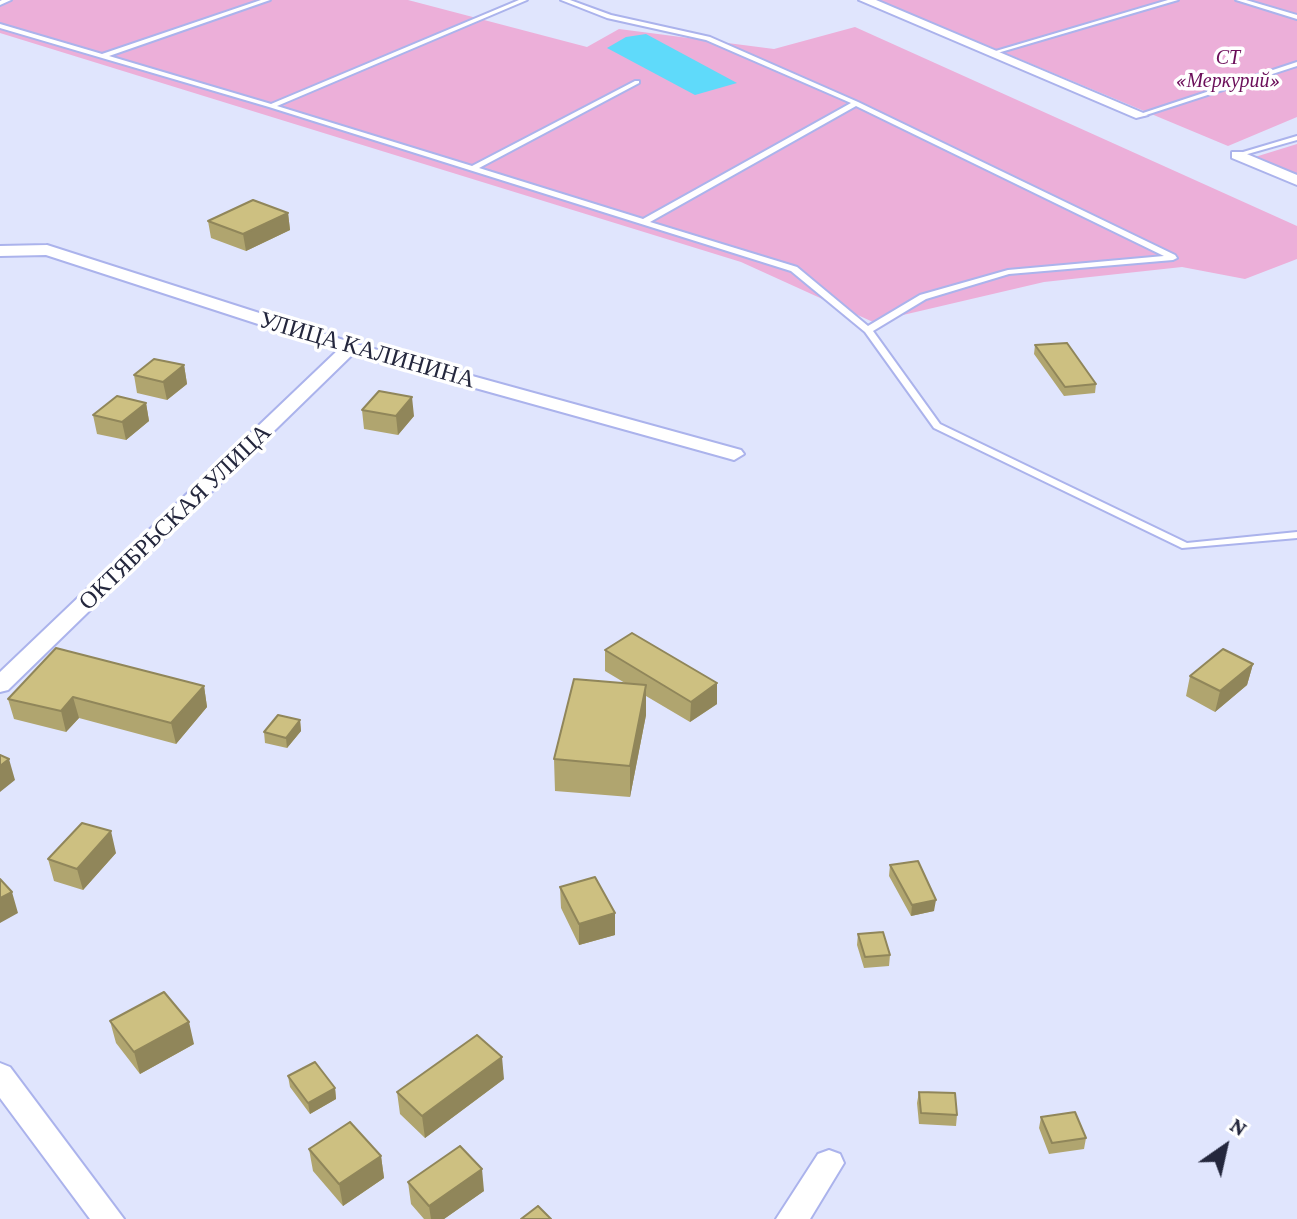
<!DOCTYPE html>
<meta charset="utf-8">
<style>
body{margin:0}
#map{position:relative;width:1297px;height:1219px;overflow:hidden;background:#e0e5fd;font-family:"Crimson Pro",serif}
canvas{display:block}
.north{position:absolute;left:1185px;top:1107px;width:80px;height:80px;-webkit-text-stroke:6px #fff;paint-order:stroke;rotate:34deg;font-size:22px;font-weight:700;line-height:32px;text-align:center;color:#24273d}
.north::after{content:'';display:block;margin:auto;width:28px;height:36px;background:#24273d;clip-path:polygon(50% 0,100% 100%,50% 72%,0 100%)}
</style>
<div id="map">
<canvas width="1297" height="1219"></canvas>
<div class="north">N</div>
</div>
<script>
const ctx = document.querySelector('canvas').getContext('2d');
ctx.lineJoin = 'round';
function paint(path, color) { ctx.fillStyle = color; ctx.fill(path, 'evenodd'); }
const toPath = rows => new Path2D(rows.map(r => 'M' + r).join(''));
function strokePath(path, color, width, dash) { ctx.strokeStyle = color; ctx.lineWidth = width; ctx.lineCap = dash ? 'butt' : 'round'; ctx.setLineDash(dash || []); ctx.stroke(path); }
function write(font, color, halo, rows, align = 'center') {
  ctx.font = font + ' "Crimson Pro",serif'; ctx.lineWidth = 7; ctx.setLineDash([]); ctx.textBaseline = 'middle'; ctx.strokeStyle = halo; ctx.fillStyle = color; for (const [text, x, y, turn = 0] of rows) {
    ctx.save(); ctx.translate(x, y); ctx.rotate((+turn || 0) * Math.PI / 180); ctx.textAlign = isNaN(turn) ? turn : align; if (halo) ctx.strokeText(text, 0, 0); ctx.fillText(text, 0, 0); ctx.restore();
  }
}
const green = toPath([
 [0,0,408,0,587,47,619,29,774,49,855,27,1297,226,1297,259,1245,279,1182,267,1044,282,873,322,741,262,0,33],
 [878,0,1297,0,1297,117,1228,146],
 [1297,144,1297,175,1255,157]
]);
const water = toPath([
 [646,34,737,83,695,95,607,48,626,37]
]);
const lane = toPath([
 [2,0,11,0,0,5,0,1,2,0],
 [261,0,270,0,109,56,271,104,519,0,527,0,277,106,472,166,635,81,639,81,639,83,479,168,643,219,851,103,706,40,607,18,561,0,570,0,611,15,710,37,858,102,1175,255,1177,258,1173,260,1009,274,926,299,873,331,940,424,1187,543,1297,532,1297,538,1182,548,934,428,865,332,791,271,269,107,0,28,0,24,102,54,261,0],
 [856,106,1164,256,1008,270,920,295,868,326,797,267,650,222,856,106],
 [1168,0,1178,0,994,54,989,53,1168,0],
 [1236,0,1246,0,1297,15,1297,19,1236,0],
 [1297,62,1297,66,1143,116,1137,115,1297,62],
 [1297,136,1297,140,1237,157,1233,155,1297,136]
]);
const street = toPath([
 [859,0,876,0,1148,115,1136,118,859,0],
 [1232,152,1242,152,1297,175,1297,185,1232,158,1232,152],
 [47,245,356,344,741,450,744,454,734,460,727,458,353,354,8,690,0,692,0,672,338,350,46,255,0,256,0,246,47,245],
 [0,1063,10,1067,124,1219,90,1219,0,1098,0,1063],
 [829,1150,840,1154,844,1163,810,1219,776,1219,818,1154,829,1150]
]);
const wall = toPath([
 [288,213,290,230,246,251,211,238,208,221],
 [1035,345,1096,384,1095,393,1064,396,1034,354],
 [184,365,187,384,167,400,137,393,134,375],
 [146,403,149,421,126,440,97,434,93,415],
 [362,410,414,416,398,435,364,429],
 [605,650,717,704,690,722,646,696,646,715,630,797,555,791,554,759,625,683,605,671],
 [1253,664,1247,685,1215,712,1186,696,1190,676],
 [204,686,207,707,176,744,79,718,66,732,14,719,8,699],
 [300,720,301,731,287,748,265,743,264,732],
 [116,853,83,890,54,881,48,859],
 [890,865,934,911,911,916,889,876],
 [560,887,615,935,579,945,561,908],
 [858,934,890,955,889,966,864,968,857,945],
 [110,1021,194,1044,140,1074,116,1043],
 [288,1076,335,1088,336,1099,310,1114,290,1087],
 [504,1079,425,1138,400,1114,397,1092],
 [919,1092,957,1115,956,1126,919,1124,917,1103],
 [1041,1117,1086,1138,1084,1149,1049,1154,1039,1128],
 [309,1149,381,1156,384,1178,343,1206,313,1171],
 [408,1182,484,1191,444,1219,424,1219,411,1204]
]);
const shadedWall = toPath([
 [288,213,290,230,246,251,243,234],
 [184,365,187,384,167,400,163,382],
 [412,397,414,416,398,435,396,416],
 [146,403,149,421,126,440,122,422],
 [1253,664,1247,685,1215,712,1220,691],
 [717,683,717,704,690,722,691,702],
 [646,685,646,715,630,797,630,766],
 [204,686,207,707,176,744,171,723],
 [73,697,79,718,66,732,61,711],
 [300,720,301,731,287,748,286,738],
 [9,759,15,780,0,792,0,766],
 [111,831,116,853,83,890,77,869],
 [12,892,18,913,0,923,0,898],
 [936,900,934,911,911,916,912,905],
 [615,913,615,935,579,945,579,924],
 [189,1022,194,1044,140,1074,134,1052],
 [502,1057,504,1079,425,1138,422,1116],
 [335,1088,336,1099,310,1114,308,1103],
 [381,1156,384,1178,343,1206,339,1184],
 [482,1169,484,1191,444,1219,431,1219,429,1206]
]);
const building = toPath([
 [253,200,288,213,243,234,208,221,253,200],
 [1067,343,1096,384,1065,387,1035,345,1067,343],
 [154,359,184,365,163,382,134,375,154,359],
 [379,391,412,397,396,416,362,410,379,391],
 [117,396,146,403,122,422,93,415,117,396],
 [632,633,717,683,691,702,605,650,632,633],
 [56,648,204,686,171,723,73,697,61,711,8,699,56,648],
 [1223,649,1253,664,1220,691,1190,676,1223,649],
 [574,679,646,685,630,766,554,759,574,679],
 [278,715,300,720,286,738,264,732,278,715],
 [0,755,9,759,0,766,0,755],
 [82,823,111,831,77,869,48,859,82,823],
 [918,861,936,900,912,905,890,865,918,861],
 [595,877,615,913,579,924,560,887,595,877],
 [0,879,12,892,0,898,0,879],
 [883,932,890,955,865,957,858,934,883,932],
 [164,992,189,1022,134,1052,110,1021,164,992],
 [477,1035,502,1057,422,1116,397,1092,477,1035],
 [315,1062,335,1088,308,1103,288,1076,315,1062],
 [919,1092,955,1093,957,1115,921,1113,919,1092],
 [1075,1112,1086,1138,1052,1143,1041,1117,1075,1112],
 [350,1122,381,1156,339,1184,309,1149,350,1122],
 [460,1146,482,1169,429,1206,408,1182,460,1146],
 [538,1206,551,1219,521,1219,538,1206]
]);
const farParknames = [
 ["СТ",1228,58],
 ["«Меркурий»",1228,81]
];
const streetNames = [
 ["УЛИЦА КАЛИНИНА",367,350,16],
 ["ОКТЯБРЬСКАЯ УЛИЦА",175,517,-44]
];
paint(green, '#ecafd9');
paint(water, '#5fdafa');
strokePath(lane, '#abb3ec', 4);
strokePath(street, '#abb3ec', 4);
paint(lane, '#fff');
paint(street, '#fff');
paint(wall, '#b0a56f');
paint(shadedWall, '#90865a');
paint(building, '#cdc081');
strokePath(building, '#90865a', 2);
write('italic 20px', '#6b0e59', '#fff', farParknames);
write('24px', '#24273d', '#fff', streetNames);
</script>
